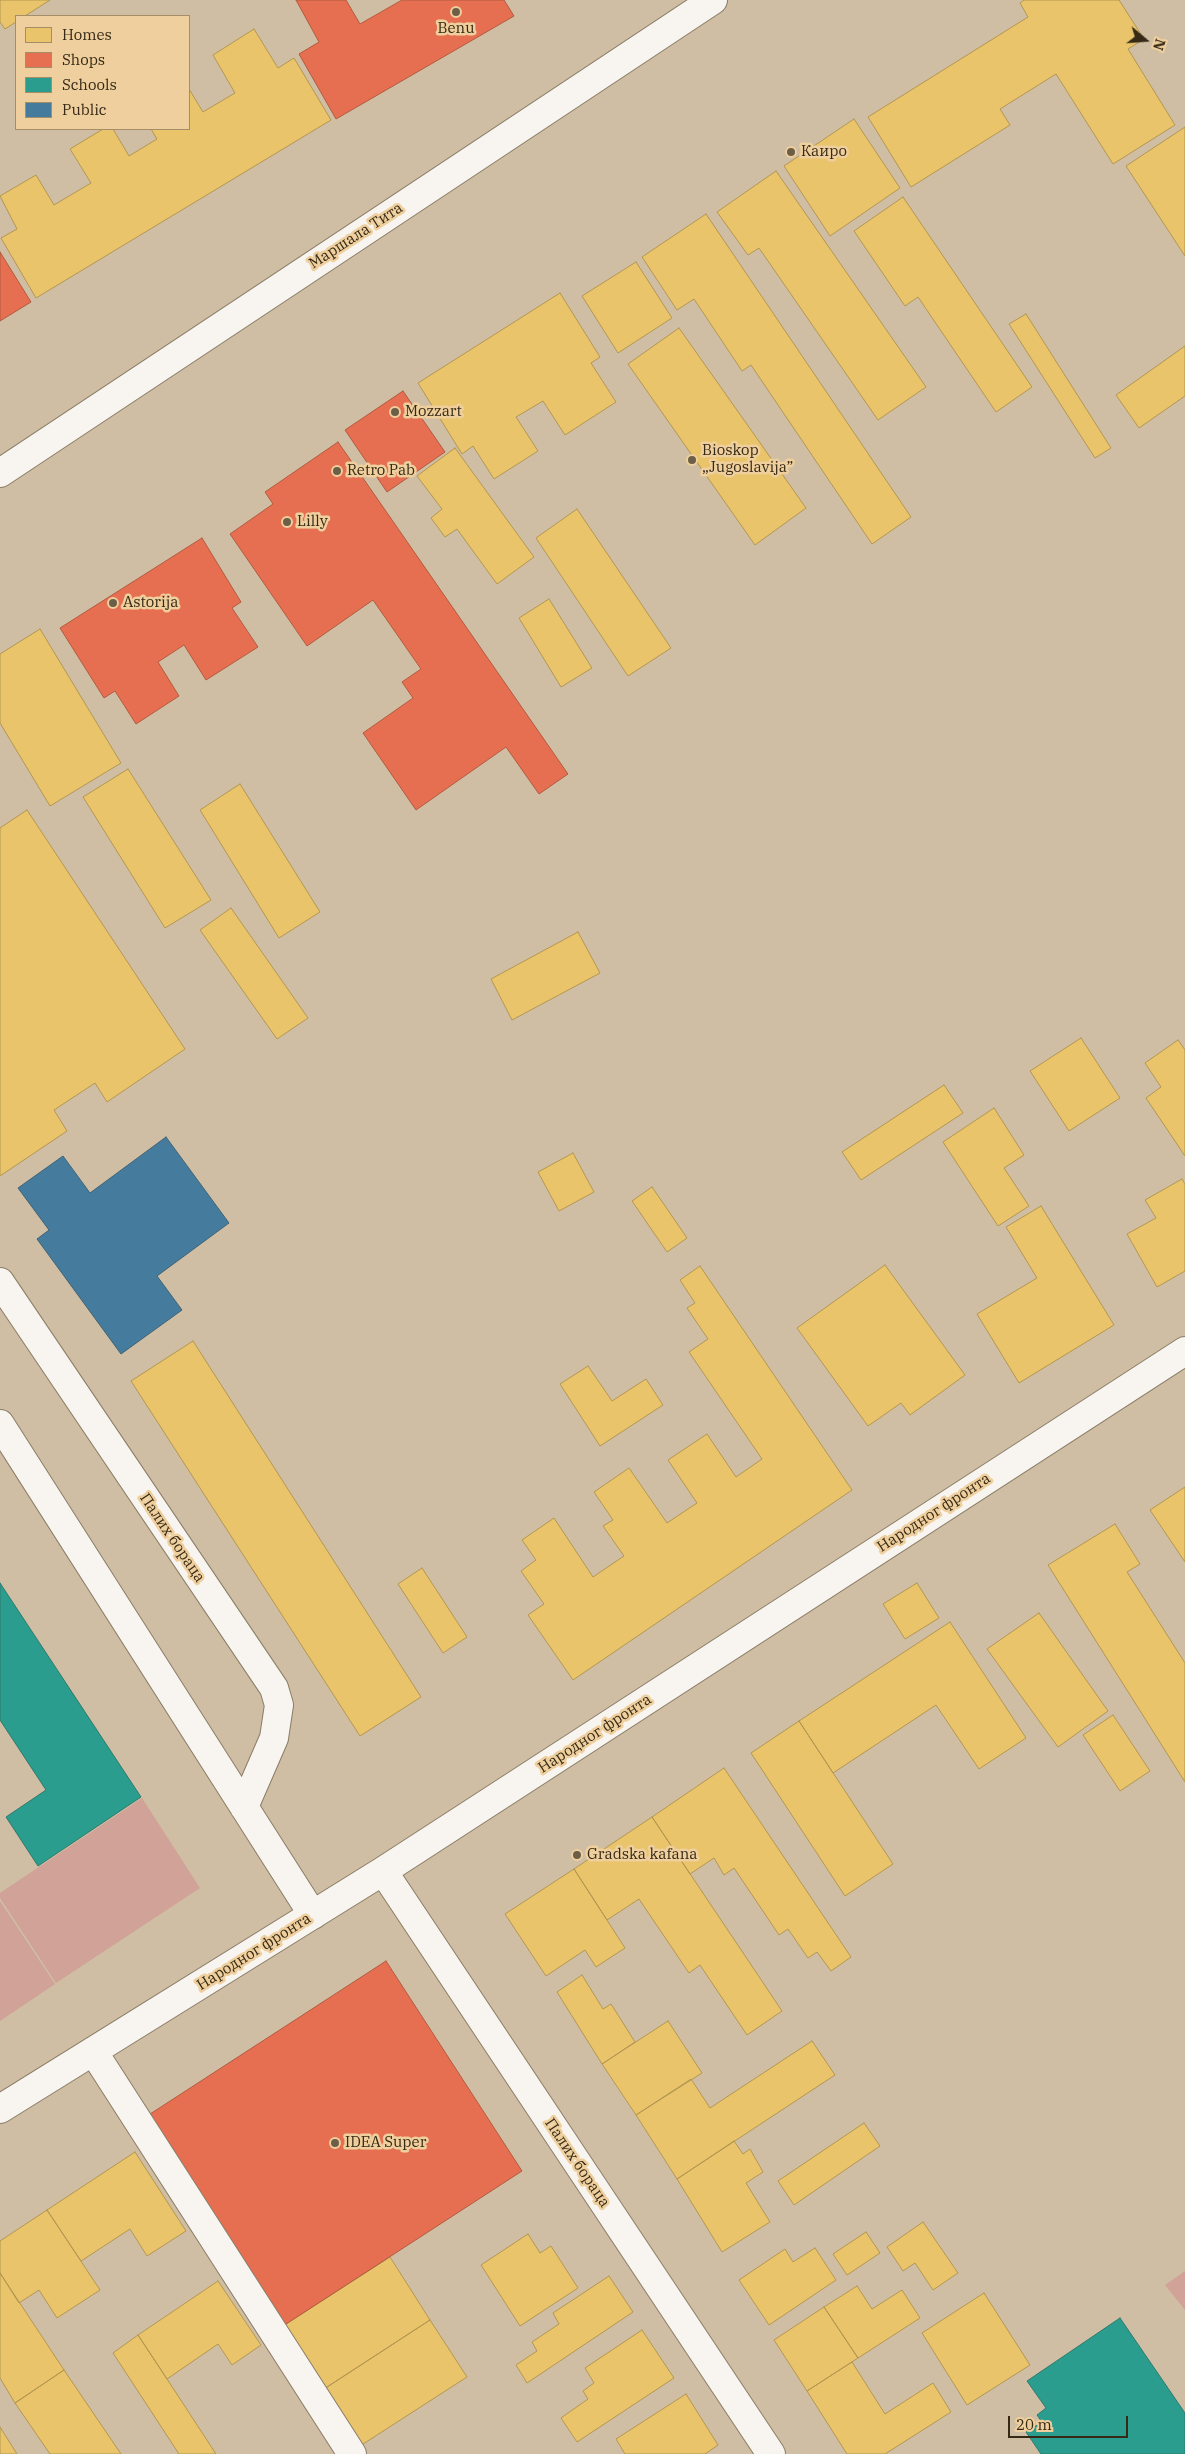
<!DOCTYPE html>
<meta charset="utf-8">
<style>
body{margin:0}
#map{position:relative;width:1185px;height:2454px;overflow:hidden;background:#cfbea3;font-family:"IBM Plex Serif",serif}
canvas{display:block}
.legend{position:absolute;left:15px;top:15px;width:175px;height:115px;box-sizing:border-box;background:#efcf9d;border:1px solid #a58d67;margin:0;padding:6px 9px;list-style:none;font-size:15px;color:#362a16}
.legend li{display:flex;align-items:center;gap:10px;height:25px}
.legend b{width:25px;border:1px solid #a58d67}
.north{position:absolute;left:1120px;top:15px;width:50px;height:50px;-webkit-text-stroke:4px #efcf9d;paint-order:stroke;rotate:108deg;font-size:14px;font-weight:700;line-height:20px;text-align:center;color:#362a16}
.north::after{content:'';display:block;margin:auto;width:18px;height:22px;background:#362a16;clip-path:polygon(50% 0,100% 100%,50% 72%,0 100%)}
.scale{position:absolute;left:1008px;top:2416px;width:120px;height:22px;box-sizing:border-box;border:2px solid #362a16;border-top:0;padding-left:6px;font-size:15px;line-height:18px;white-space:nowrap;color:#362a16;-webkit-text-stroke:4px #efcf9d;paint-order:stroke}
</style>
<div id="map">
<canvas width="1185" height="2454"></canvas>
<ul class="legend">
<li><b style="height:14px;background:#e9c46a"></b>Homes</li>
<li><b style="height:14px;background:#e76f51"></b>Shops</li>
<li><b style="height:14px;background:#2a9d8f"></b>Schools</li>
<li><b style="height:14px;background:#457b9d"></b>Public</li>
</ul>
<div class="north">N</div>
<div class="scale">20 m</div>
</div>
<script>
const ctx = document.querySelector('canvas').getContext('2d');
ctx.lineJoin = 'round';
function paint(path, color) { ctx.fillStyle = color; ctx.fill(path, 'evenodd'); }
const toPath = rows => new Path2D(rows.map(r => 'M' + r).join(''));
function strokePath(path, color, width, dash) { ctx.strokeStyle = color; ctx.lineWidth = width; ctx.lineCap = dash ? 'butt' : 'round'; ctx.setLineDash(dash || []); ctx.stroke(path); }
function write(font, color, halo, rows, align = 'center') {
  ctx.font = font + ' "IBM Plex Serif",serif'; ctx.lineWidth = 5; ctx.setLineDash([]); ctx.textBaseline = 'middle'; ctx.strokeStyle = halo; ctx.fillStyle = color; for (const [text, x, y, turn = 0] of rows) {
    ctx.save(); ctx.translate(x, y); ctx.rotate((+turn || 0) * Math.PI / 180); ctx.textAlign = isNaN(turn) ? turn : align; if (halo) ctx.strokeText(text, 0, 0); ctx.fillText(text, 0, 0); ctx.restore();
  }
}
const green = toPath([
 [142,1798,200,1888,56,1983,0,1898,0,1893],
 [0,1901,55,1984,0,2021],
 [1185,2271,1185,2310,1165,2285]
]);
const homes = toPath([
 [0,0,50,0,25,16,16,16,16,22,5,29,0,22,0,0],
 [1024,0,1119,0,1144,39,1128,49,1175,125,1113,164,1056,74,1000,109,1010,125,911,187,868,117,1028,17,1020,3,1024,0],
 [254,29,278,68,294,58,331,120,36,298,1,238,17,229,0,196,36,175,54,205,91,183,70,149,103,129,113,129,129,156,157,139,151,129,189,129,189,89,203,112,235,93,213,55,254,29],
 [854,119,900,188,830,236,784,166,854,119],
 [1185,127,1185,256,1126,166,1185,127],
 [776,171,926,387,878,420,759,248,748,255,717,212,776,171],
 [903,197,1032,387,996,412,918,297,905,306,854,231,903,197],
 [706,214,911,517,872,544,751,365,742,371,694,299,677,310,642,257,706,214],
 [636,262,672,318,618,353,582,296,636,262],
 [560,293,600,357,591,363,616,402,565,435,543,401,516,417,538,451,494,479,473,446,462,454,418,383,560,293],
 [1026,314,1111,448,1095,458,1009,324,1026,314],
 [679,328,806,508,755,545,628,364,679,328],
 [1185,346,1185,396,1139,428,1116,395,1185,346],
 [455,448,534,557,497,584,457,529,445,537,431,518,442,509,417,476,455,448],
 [577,509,671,648,628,676,536,538,577,509],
 [549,599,592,668,561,687,519,618,549,599],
 [40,629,121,763,50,806,0,723,0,654,40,629],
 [128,769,211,900,165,928,83,797,128,769],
 [240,784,320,912,279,938,200,810,240,784],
 [27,810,185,1049,107,1102,95,1083,54,1110,67,1131,0,1176,0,828,27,810],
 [231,908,308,1018,277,1039,200,930,231,908],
 [578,932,600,973,512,1020,491,979,578,932],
 [1081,1038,1120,1098,1069,1131,1030,1071,1081,1038],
 [1178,1040,1185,1050,1185,1156,1146,1098,1161,1087,1145,1063,1178,1040],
 [944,1085,963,1113,861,1180,842,1152,944,1085],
 [994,1108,1024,1155,1004,1168,1029,1206,998,1226,943,1142,994,1108],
 [573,1153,594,1192,559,1211,538,1172,573,1153],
 [1182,1179,1185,1184,1185,1271,1157,1287,1127,1234,1156,1218,1145,1200,1182,1179],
 [652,1187,687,1238,667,1252,632,1201,652,1187],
 [1041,1206,1114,1325,1019,1383,977,1314,1037,1278,1006,1227,1041,1206],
 [885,1265,965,1375,910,1415,901,1403,868,1426,797,1328,885,1265],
 [700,1266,852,1490,573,1680,528,1615,544,1604,521,1571,536,1560,522,1540,554,1518,593,1577,624,1556,603,1526,613,1520,594,1492,629,1468,667,1523,697,1503,668,1460,707,1434,736,1477,762,1459,689,1352,708,1339,687,1308,695,1303,680,1280,700,1266],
 [193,1341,421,1697,360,1736,131,1381,193,1341],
 [588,1366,612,1401,646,1379,663,1405,600,1446,560,1384,588,1366],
 [1185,1487,1185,1562,1150,1510,1185,1487],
 [1115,1524,1140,1564,1127,1572,1185,1663,1185,1782,1048,1565,1115,1524],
 [422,1568,467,1637,443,1653,398,1584,422,1568],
 [917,1583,939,1618,905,1639,883,1604,917,1583],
 [1039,1613,1108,1711,1058,1747,987,1649,1039,1613],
 [950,1622,1026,1738,979,1769,936,1705,833,1773,799,1721,950,1622],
 [1113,1715,1150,1771,1120,1791,1083,1735,1113,1715],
 [799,1721,893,1864,845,1896,751,1753,799,1721],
 [724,1768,851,1957,831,1971,817,1952,808,1958,788,1929,779,1935,734,1868,724,1875,714,1858,690,1874,652,1817,724,1768],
 [652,1817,782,2011,747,2035,700,1965,689,1973,639,1899,607,1920,574,1869,652,1817],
 [574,1869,625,1948,596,1967,585,1950,546,1976,505,1914,574,1869],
 [582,1975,603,2009,611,2004,635,2042,602,2064,557,1992,582,1975],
 [668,2021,702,2073,636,2115,602,2064,668,2021],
 [812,2041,835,2075,677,2179,636,2115,691,2079,710,2108,812,2041],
 [864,2123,880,2146,794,2205,778,2181,864,2123],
 [734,2141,743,2154,750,2149,763,2172,746,2183,770,2222,722,2252,677,2179,734,2141],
 [135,2152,186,2231,147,2256,130,2229,81,2261,47,2210,135,2152],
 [47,2210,100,2290,57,2318,39,2290,19,2303,0,2273,0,2241,47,2210],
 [923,2222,958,2273,933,2290,915,2263,903,2271,887,2247,923,2222],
 [866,2232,880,2253,847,2275,833,2254,866,2232],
 [528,2234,540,2253,551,2246,578,2288,520,2326,481,2265,528,2234],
 [815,2248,836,2280,769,2325,739,2280,785,2249,793,2262,815,2248],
 [390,2257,430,2320,324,2389,283,2326,390,2257],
 [0,2273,64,2370,15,2403,0,2378,0,2273],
 [609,2276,633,2312,527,2383,516,2365,537,2351,532,2342,559,2324,553,2313,609,2276],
 [218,2281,261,2345,232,2365,218,2344,167,2379,138,2335,218,2281],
 [857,2286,872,2309,902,2290,920,2318,858,2358,824,2307,857,2286],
 [984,2293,1030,2365,967,2405,922,2333,984,2293],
 [824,2307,858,2358,807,2391,774,2340,824,2307],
 [430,2320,467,2377,360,2446,324,2389,430,2320],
 [642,2330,674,2378,577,2442,561,2418,588,2399,583,2391,594,2383,585,2368,642,2330],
 [138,2335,167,2379,216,2454,179,2454,113,2353,138,2335],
 [852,2362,885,2414,933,2383,951,2412,885,2454,847,2454,807,2391,852,2362],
 [64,2370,121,2454,50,2454,15,2403,64,2370],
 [686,2394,718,2445,705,2454,625,2454,616,2439,686,2394],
 [0,2427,17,2454,0,2454,0,2427]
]);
const shops = toPath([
 [296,0,346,0,360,24,402,0,504,0,514,16,336,119,299,54,319,42,296,0],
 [0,252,31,302,0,321,0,252],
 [403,391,445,452,387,492,345,430,403,391],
 [338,442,568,774,539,794,506,747,416,810,363,733,413,698,402,682,421,669,373,600,307,646,230,534,273,504,265,492,338,442],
 [202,538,241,602,232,608,258,647,206,680,184,645,158,662,179,696,136,724,115,691,104,698,60,628,202,538],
 [386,1961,522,2171,283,2326,147,2116,386,1961]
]);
const schools = toPath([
 [0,1583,141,1797,38,1866,6,1817,46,1790,0,1720,0,1583],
 [1120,2318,1185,2413,1185,2454,1041,2454,1026,2432,1042,2422,1037,2415,1046,2408,1027,2381,1120,2318]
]);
const public = toPath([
 [166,1137,229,1223,157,1276,182,1310,121,1354,37,1239,49,1230,18,1188,63,1156,90,1193,166,1137]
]);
const minor = toPath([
 [0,473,713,0],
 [0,1282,274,1688,279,1705,274,1738,244,1807],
 [0,1424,313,1915],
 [383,1871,771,2454],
 [93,2051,352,2454],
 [0,2109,383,1871,1185,1351]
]);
const markers = [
 [456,12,5,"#6c5e47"],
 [791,152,5,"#6c5e47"],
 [395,412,5,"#6c5e47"],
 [692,460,5,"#6c5e47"],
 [337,471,5,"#6c5e47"],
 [287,522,5,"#6c5e47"],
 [113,603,5,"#6c5e47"],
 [577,1855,5,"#6c5e47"],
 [335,2143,5,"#6c5e47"]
];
const poiNames = [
 ["Benu",456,29,"center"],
 ["Каиро",801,152],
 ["Mozzart",405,412],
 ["Bioskop",702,451],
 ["„Jugoslavija”",702,468],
 ["Retro Pab",347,471],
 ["Lilly",297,522],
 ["Astorija",123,603],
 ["Gradska kafana",587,1855],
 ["IDEA Super",345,2143]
];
const streetNames = [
 ["Маршала Тита",356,236,-33],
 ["Народног фронта",934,1513,-33],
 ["Палих бораца",172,1538,56],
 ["Народног фронта",595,1734,-33],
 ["Народног фронта",254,1952,-32],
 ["Палих бораца",577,2163,56]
];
paint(green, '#d1a297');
paint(homes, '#e9c46a');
strokePath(homes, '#b39651', 1);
paint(shops, '#e76f51');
strokePath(shops, '#b25a3f', 1);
paint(schools, '#2a9d8f');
strokePath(schools, '#2e7a6b', 1);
paint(public, '#457b9d');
strokePath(public, '#406374', 1);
strokePath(minor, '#8a7d67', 30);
strokePath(minor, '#f8f5f1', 28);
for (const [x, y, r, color] of markers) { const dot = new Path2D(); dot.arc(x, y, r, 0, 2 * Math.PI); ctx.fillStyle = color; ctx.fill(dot); strokePath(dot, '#efcf9d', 2); }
write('15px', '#362a16', '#efcf9d', poiNames, 'left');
write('15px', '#362a16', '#efcf9d', streetNames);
</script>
